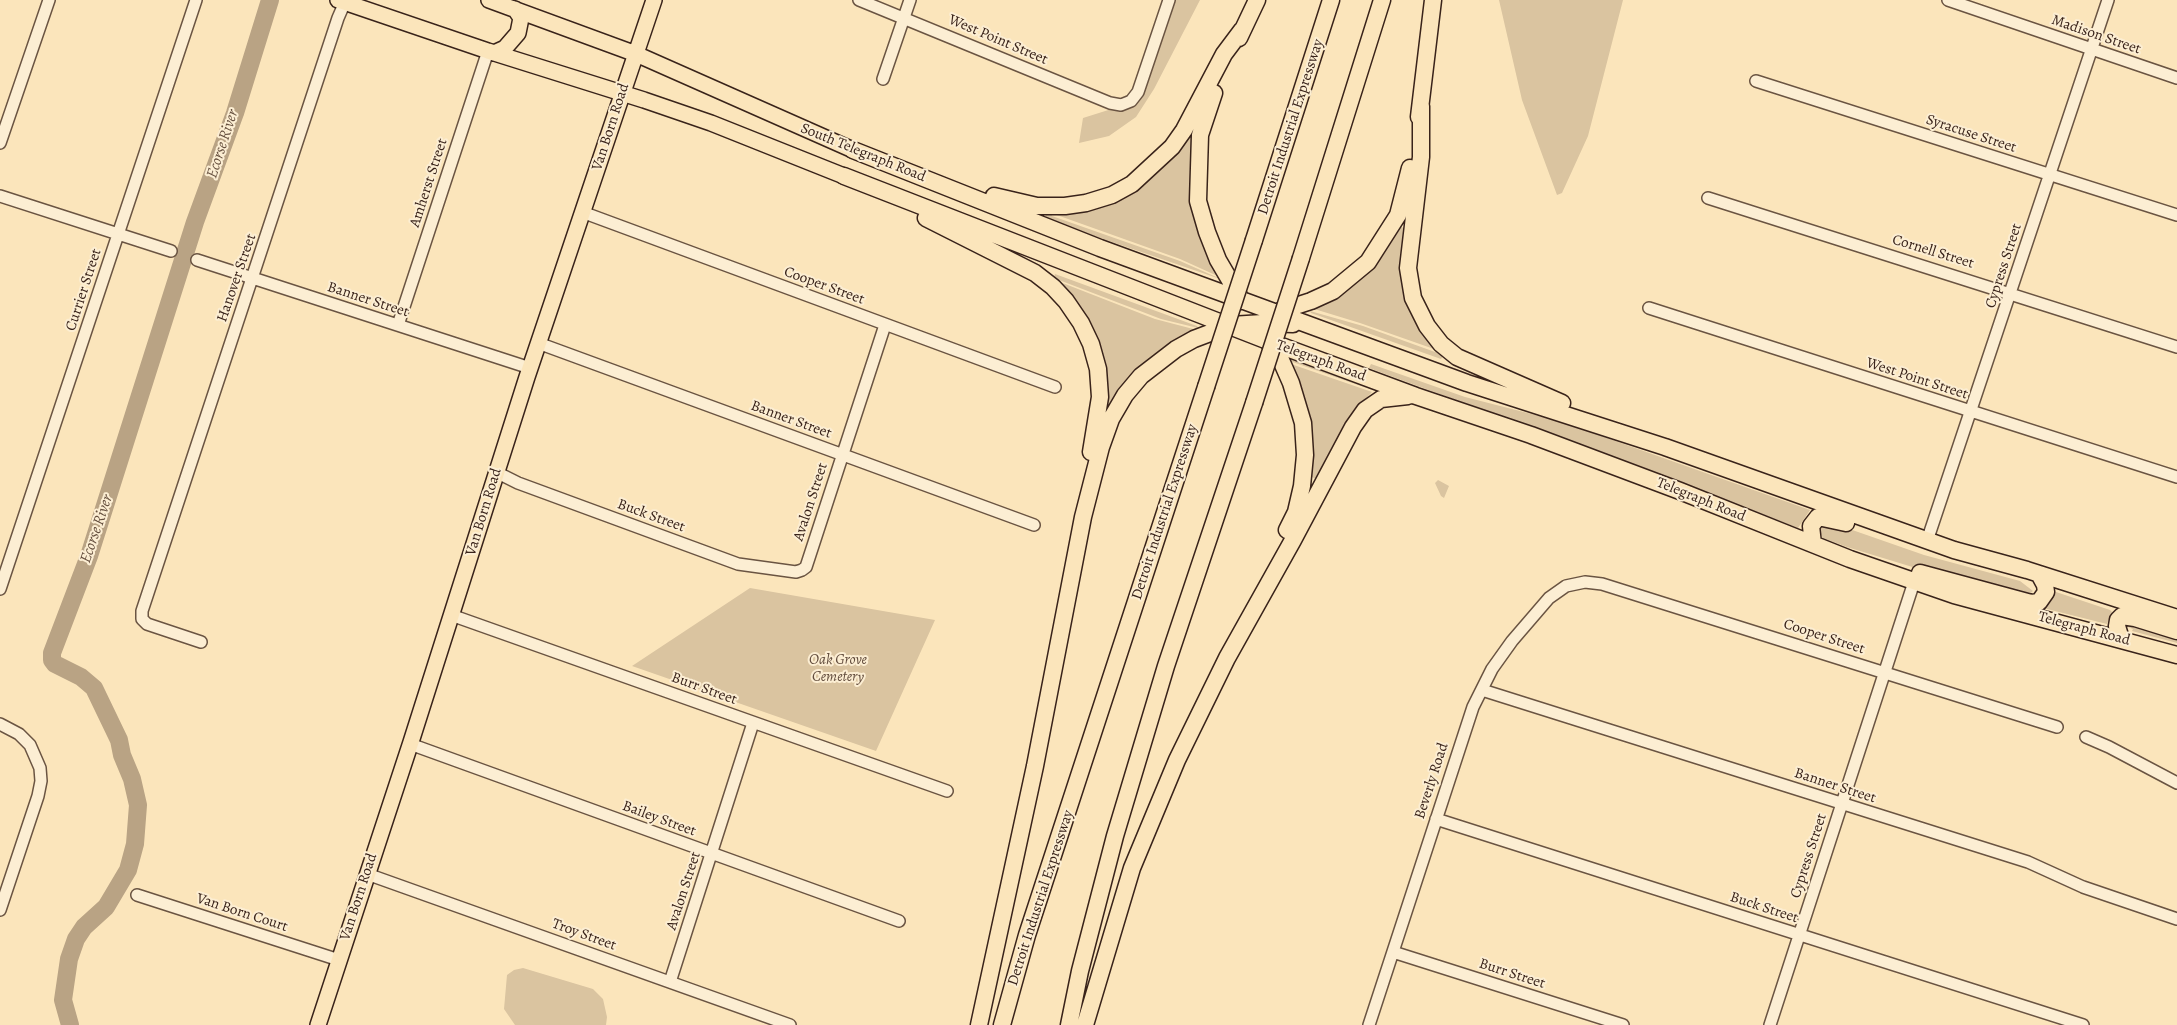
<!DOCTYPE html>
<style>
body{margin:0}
canvas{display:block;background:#fbe5bb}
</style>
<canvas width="2177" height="1025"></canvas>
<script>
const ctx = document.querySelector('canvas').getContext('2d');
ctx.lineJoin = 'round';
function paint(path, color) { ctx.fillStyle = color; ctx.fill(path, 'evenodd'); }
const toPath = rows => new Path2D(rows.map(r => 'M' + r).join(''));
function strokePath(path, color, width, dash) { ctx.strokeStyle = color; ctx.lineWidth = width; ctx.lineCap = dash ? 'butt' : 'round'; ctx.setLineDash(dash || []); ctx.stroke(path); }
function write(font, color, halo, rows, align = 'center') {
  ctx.font = font + ' Alegreya,serif'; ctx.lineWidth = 4; ctx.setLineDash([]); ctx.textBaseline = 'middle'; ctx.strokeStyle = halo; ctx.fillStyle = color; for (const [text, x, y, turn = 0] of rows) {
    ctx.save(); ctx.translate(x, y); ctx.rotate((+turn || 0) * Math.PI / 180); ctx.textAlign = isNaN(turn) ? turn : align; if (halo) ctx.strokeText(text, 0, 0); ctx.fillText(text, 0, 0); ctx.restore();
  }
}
const green = toPath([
 [1174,0,1200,0,1154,89,1136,117,1109,136,1079,143,1083,118,1137,101,1157,54],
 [1499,0,1623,0,1588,136,1562,193,1557,195,1522,100],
 [1186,135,1194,137,1191,188,1222,278,1180,259,1054,214,1087,207],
 [1051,211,1052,216,1180,261,1223,280,1045,219,1046,214],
 [1401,227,1407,229,1404,258,1437,346,1434,349,1360,323,1311,308,1367,273,1382,257],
 [1055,274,1197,326,1198,328,1161,319,1059,280,1055,283,1053,280],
 [1060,282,1155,319,1197,330,1152,356,1141,367,1109,406,1104,404,1104,381],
 [1310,311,1363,326,1435,352,1439,348,1445,353,1441,359,1311,313],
 [1287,358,1375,389,1375,391,1287,360],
 [1288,363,1372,392,1355,410,1318,480,1312,477,1313,447,1310,424],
 [1371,364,1465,397,1559,421,1810,510,1798,528,1687,485,1369,368],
 [1438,480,1449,486,1444,498,1441,496,1435,483],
 [1822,525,1838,525,1924,555,2020,581,2033,591,2027,596,1978,587,1847,547,1823,538,1818,528],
 [750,588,935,620,876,751,632,666],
 [2053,591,2110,610,2112,612,2107,624,2043,608],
 [2129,624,2177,635,2177,643,2132,631,2133,629,2125,626],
 [523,968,593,989,603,999,607,1017,606,1025,515,1025,504,1009,507,975,514,970]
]);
const river = toPath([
 [70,1025,63,1000,69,959,76,939,84,927,106,907,128,870,135,844,138,805,132,779,122,755,119,740,94,688,81,677,55,664,52,660,52,653,89,556,195,222,235,113,270,0]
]);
const minor = toPath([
 [859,0,1110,103,1121,105,1131,101,1138,92,1169,0],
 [1948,0,2177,78],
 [883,79,910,0],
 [1756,81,2177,215],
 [0,143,49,0],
 [0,196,171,251],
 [1708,198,2177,347],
 [582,212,1055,387],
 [197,260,530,368],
 [1649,308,2177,477],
 [398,325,488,51],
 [538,343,1034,525],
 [496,472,518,483,738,564,796,572,802,570,806,567,885,325],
 [1927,541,2108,0],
 [0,589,196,0],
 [451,615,947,791],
 [201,642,147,624,142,619,142,611,338,18,345,2],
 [1482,690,2028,862,2083,887,2177,919],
 [0,724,19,734,30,745,40,768,41,781,38,796,0,910],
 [2086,737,2109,747,2177,783],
 [410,744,899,921],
 [1436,819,2083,1025],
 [367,874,790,1025],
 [137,895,339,960],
 [1393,952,1623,1025],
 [670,982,753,723],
 [1369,1025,1473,707,1492,669,1512,641,1549,598,1566,586,1585,582,1602,584,2057,727],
 [1770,1025,1914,582]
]);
const major = toPath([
 [338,0,488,51,644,100,711,123,844,176],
 [489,0,636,54,853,150],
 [494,53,505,48,518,33,521,18,515,9],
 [318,1025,411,742,527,377,654,0]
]);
const highway = toPath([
 [1239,38,1257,0],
 [1214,93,1200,135,1198,201,1207,232,1218,260,1242,301],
 [1421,106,1421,157,1408,268,1413,298,1427,326,1441,344,1457,357,1562,403],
 [1419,117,1433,0],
 [853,150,1100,248,1467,383,1665,447,1954,550,2027,570,2177,618],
 [844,176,1268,341,1416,396,1531,435,1680,491,1850,559,1954,595,2177,655],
 [994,196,1037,206,1065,206,1086,203,1112,195,1132,184,1172,147,1184,130,1224,54,1242,30],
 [926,218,1035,273,1053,287,1066,301,1081,323,1091,344,1098,369,1100,397,1091,452],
 [1254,240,1331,0],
 [1301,258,1382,0],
 [1274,313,1311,301,1333,291,1368,262,1398,215,1410,168],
 [1266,339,1280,358,1291,383,1303,423,1305,455,1302,486,1296,512,1287,530],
 [1813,544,1811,526,1818,517,1846,523],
 [1920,573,2031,603,2039,602,2046,592,2045,585,2039,574],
 [2121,639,2117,626,2118,620,2122,616,2135,618,2177,631],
 [979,1025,1035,766,1083,517,1101,447,1111,419,1125,395,1141,376,1176,349,1194,339,1231,325,1263,323,1293,324],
 [1002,1025,1027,935,1206,387],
 [1069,1025,1080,971,1115,836,1166,666,1254,403],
 [1085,1025,1132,868,1177,760,1227,658,1293,540,1353,427,1365,410,1381,399,1408,396]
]);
const highwayBridge = toPath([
 [1206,387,1254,240],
 [1254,403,1301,258]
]);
const streetNames = [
 ["Madison Street",2096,35,19],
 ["West Point Street",998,40,23],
 ["Van Born Road",611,127,-72],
 ["Detroit Industrial Expressway",1291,127,-72],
 ["Syracuse Street",1971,134,18],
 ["South Telegraph Road",863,153,22],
 ["Amherst Street",429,183,-72],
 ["Cornell Street",1933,252,17],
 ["Cypress Street",2004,266,-72],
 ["Hanover Street",237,278,-71],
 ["Cooper Street",824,286,20],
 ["Currier Street",84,290,-72],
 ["Banner Street",368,300,18],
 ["Telegraph Road",1321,361,20],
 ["West Point Street",1917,379,18],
 ["Banner Street",791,420,20],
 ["Telegraph Road",1701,500,22],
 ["Avalon Street",811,502,-72],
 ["Van Born Road",484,512,-73],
 ["Detroit Industrial Expressway",1165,512,-72],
 ["Buck Street",651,516,20],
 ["Telegraph Road",2084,629,15],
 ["Cooper Street",1824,637,18],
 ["Burr Street",704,689,20],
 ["Beverly Road",1432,781,-72],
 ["Banner Street",1835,786,18],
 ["Bailey Street",659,819,20],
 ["Cypress Street",1809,856,-72],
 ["Avalon Street",684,891,-72],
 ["Van Born Road",359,897,-72],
 ["Detroit Industrial Expressway",1041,898,-72],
 ["Buck Street",1764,908,18],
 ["Van Born Court",242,913,18],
 ["Troy Street",584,935,20],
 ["Burr Street",1512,974,18]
];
const parkNames = [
 ["Oak Grove",838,660],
 ["Cemetery",838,677]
];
const waterNames = [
 ["Ecorse River",223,144,-72],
 ["Ecorse River",97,529,-71]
];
paint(green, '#dac4a0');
strokePath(river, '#b9a384', 18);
strokePath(minor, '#6a5442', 14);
strokePath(major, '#39231a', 18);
strokePath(highway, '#39231a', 19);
strokePath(minor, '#fceed3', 11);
strokePath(major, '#fbe5bb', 15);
strokePath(highway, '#fbe5bb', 16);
strokePath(highwayBridge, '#39231a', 19, []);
strokePath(highwayBridge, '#fbe5bb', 16);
write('15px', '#39231a', '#fceed3', streetNames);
write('italic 15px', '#614b3c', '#fceed3', parkNames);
write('italic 16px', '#66503f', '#fceed3', waterNames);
</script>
